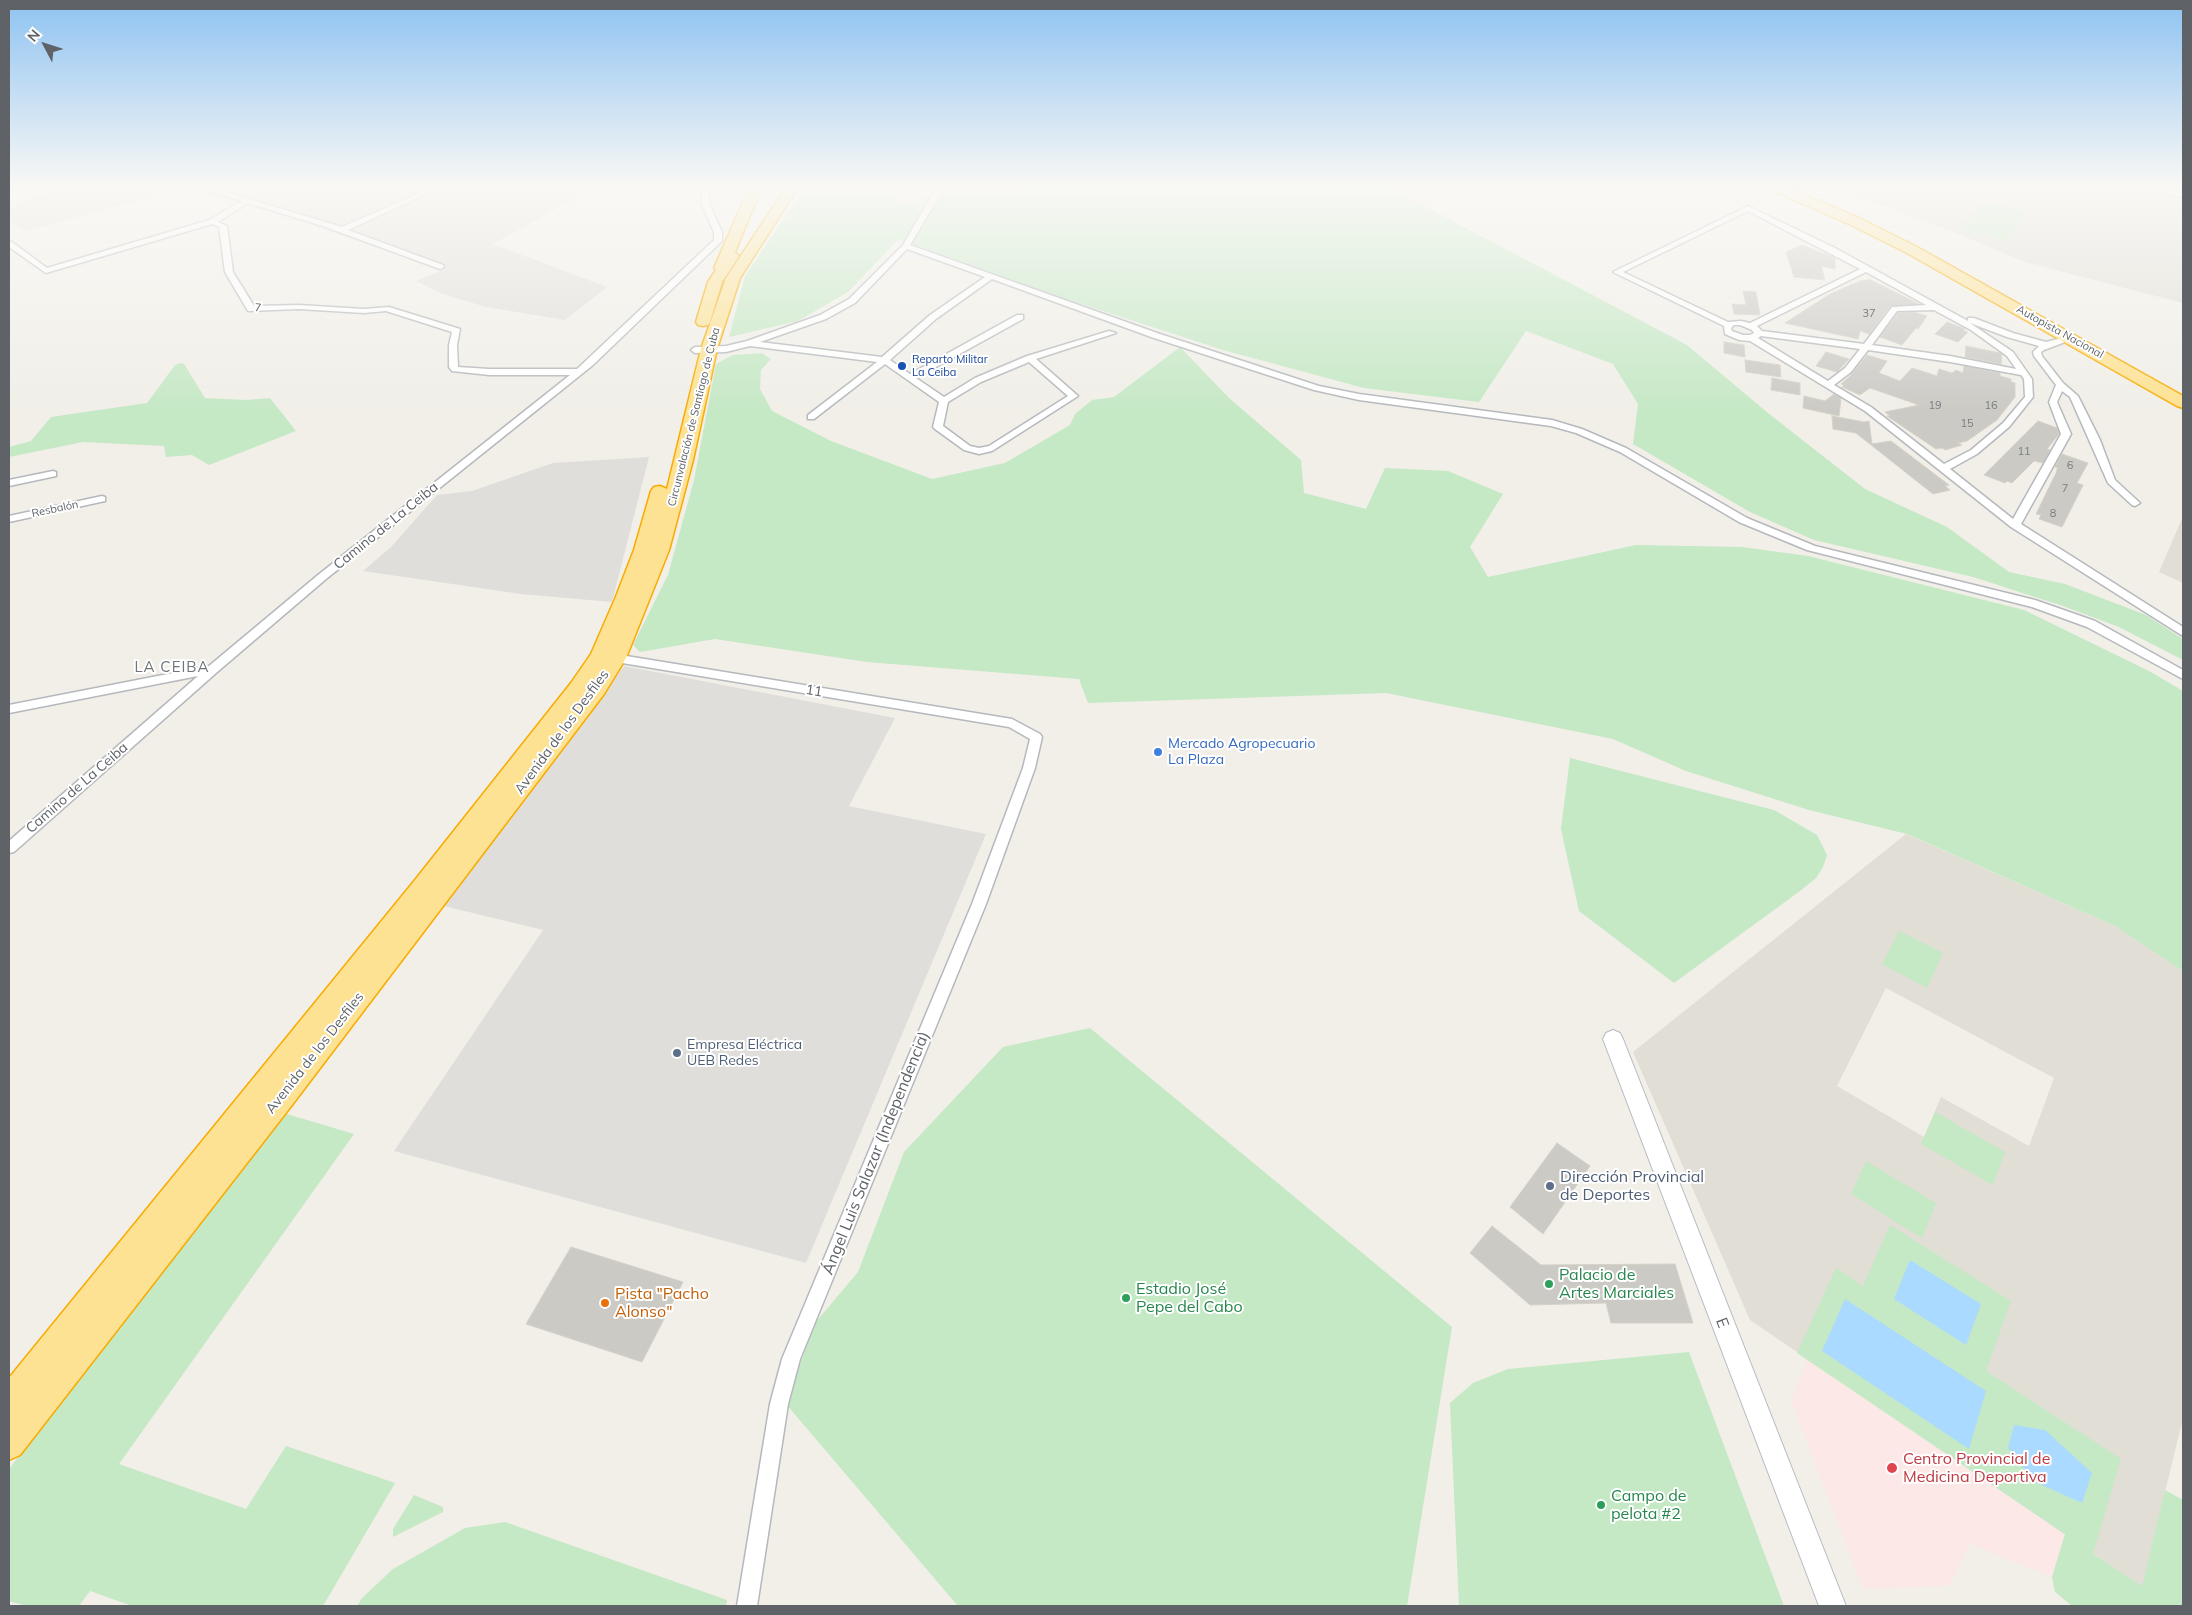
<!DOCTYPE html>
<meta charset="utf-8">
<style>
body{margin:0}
#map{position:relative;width:2192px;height:1615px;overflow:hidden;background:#f1efe8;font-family:Mulish,sans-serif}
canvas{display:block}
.frame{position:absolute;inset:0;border:10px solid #5f6368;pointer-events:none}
.north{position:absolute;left:20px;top:20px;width:50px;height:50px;-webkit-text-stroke:4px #fff;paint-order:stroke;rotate:310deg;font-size:14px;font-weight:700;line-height:20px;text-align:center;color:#5f6368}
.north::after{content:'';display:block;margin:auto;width:18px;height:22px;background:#5f6368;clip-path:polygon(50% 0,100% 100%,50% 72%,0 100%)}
</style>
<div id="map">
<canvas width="2192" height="1615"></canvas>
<div class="frame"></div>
<div class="north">N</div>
</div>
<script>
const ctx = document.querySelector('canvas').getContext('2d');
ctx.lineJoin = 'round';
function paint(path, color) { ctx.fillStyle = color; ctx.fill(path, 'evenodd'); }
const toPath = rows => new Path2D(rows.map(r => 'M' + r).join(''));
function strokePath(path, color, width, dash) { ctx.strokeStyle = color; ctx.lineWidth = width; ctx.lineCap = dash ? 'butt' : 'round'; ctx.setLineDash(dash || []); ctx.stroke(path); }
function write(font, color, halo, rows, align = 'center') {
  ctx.font = font + ' Mulish,sans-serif'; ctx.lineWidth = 4; ctx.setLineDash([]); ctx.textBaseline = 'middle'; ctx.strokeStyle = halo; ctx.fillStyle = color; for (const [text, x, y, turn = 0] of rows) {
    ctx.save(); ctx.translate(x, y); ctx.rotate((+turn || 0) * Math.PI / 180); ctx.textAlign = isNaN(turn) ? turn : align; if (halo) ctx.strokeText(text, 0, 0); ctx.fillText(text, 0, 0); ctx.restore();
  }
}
const industrial = toPath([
 [61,186,598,186,493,244,607,287,565,320,486,307,443,294,416,281,442,270,287,217,183,188,27,231,9,222,9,208],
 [649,457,612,602,521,594,363,571,391,547,437,495,472,491,553,463],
 [624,666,895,718,849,806,986,834,806,1263,394,1151,543,930,444,906]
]);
const education = toPath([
 [1830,186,2159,186,2183,192,2183,303,2025,262,1951,231],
 [2183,516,2183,583,2159,572],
 [1906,834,2115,926,2183,971,2183,1418,2142,1587,1750,1320,1633,1052],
 [1886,988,2054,1078,2029,1146,1941,1097,1924,1137,1837,1086]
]);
const medical = toPath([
 [1807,1360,2065,1535,2052,1577,1970,1544,1949,1586,1863,1589,1791,1401]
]);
const green = toPath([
 [971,186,982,186,985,190,1019,189,1018,186,1387,186,1687,345,1768,413,1865,489,1947,527,2009,572,2065,584,2146,615,2183,639,2183,660,2119,627,2063,606,1973,577,1814,540,1750,512,1633,444,1638,404,1613,364,1526,331,1479,402,1364,388,1223,350,1066,299,899,239,848,292,798,321,729,337,745,276,802,192,889,188,900,205],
 [1984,200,2028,212,2006,241,1961,229],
 [1180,347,1229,398,1301,460,1304,493,1366,509,1385,468,1448,471,1503,494,1470,547,1488,577,1636,545,1742,547,1808,556,2024,610,2151,672,2183,691,2183,971,2115,926,1907,834,1809,810,1686,771,1613,739,1386,693,1088,703,1079,679,867,662,715,639,640,652,633,645,668,575,694,480,716,364,733,355,762,353,771,359,761,370,760,389,772,411,831,441,932,479,1005,463,1070,425,1075,414,1092,400,1114,397],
 [181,363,184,364,205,398,246,400,270,398,296,431,209,465,192,455,166,457,164,446,83,442,9,457,9,447,31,441,51,417,147,403,175,365],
 [1570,758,1774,810,1817,835,1827,855,1823,867,1816,878,1800,891,1674,983,1579,911,1561,829],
 [1899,931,1943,953,1927,988,1882,964],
 [1090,1028,1452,1327,1407,1606,958,1606,786,1404,815,1323,858,1272,904,1152,1003,1047],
 [280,1112,354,1134,119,1464,246,1509,286,1446,395,1483,323,1606,132,1606,90,1591,79,1606,27,1606,9,1601,9,1469],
 [1935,1112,2005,1152,1993,1185,1921,1144],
 [1866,1161,1936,1203,1922,1238,1851,1194],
 [1890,1225,2011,1301,1986,1371,2121,1459,2093,1554,2142,1586,2165,1490,2183,1500,2183,1606,2072,1606,2055,1592,2052,1577,2065,1534,1797,1353,1836,1268,1863,1286],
 [1689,1352,1784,1606,1459,1606,1450,1403,1473,1383,1508,1369],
 [414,1495,443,1507,443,1512,393,1537,393,1529],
 [505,1522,727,1600,726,1606,357,1606,362,1598,393,1569,465,1528]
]);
const water = toPath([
 [1910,1260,1981,1304,1966,1345,1894,1299],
 [1845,1299,1986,1391,1969,1449,1822,1351],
 [2014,1425,2045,1430,2092,1473,2082,1503,2033,1481,2008,1448]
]);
const building = toPath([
 [1802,245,1835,258,1835,269,1821,266,1825,280,1794,277,1786,252,1802,245],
 [1869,279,1919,304,1890,306,1869,334,1860,331,1858,339,1785,323,1830,294,1862,280,1865,281,1869,279],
 [1743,291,1756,292,1760,315,1734,314,1732,304,1746,305,1743,291],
 [1914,312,1927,316,1918,329,1916,328,1902,345,1880,337,1898,313,1914,312],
 [1947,322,1963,328,1965,329,1964,331,1968,332,1958,342,1935,334,1947,322],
 [1724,342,1744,345,1745,357,1724,353,1724,342],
 [1966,346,2000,353,2002,354,2001,364,1965,357,1966,346],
 [1826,352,1849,359,1837,372,1816,366,1826,352],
 [1867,355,1887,361,1879,373,1900,381,1912,368,1937,376,1939,369,1952,373,1956,370,1963,373,1964,366,2000,373,2000,376,2011,379,2011,382,2015,383,2015,397,1997,420,1967,441,1958,443,1962,445,1945,450,1942,448,1936,449,1887,416,1890,416,1885,412,1919,405,1870,388,1860,395,1842,387,1844,385,1841,384,1850,376,1867,355],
 [1745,360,1780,365,1781,377,1746,372,1745,360],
 [1772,378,1800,383,1800,395,1771,390,1772,378],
 [1834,394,1841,398,1839,416,1803,408,1804,396,1825,401,1834,394],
 [1832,416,1864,422,1869,421,1872,444,1891,441,1949,485,1945,486,1950,490,1933,494,1856,433,1833,429,1832,416],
 [2038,421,2057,428,2059,434,2047,449,2050,450,2043,463,2034,461,2012,483,2007,481,2005,483,1984,475,2038,421],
 [2062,454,2088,463,2077,483,2083,485,2062,527,2039,519,2041,515,2036,514,2057,471,2056,471,2058,468,2055,467,2062,454],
 [1557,1143,1590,1166,1543,1234,1510,1207,1557,1143],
 [1492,1226,1541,1265,1675,1264,1693,1323,1611,1323,1606,1303,1530,1305,1470,1253,1492,1226],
 [571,1247,683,1282,642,1362,526,1324,571,1247]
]);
const street = toPath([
 [194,186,205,186,342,227,436,186,444,186,348,230,443,265,444,267,440,269,323,226,248,203,218,222,227,226,233,272,254,306,299,305,364,309,389,307,460,329,457,345,458,367,489,369,577,369,714,240,714,232,702,205,701,186,708,186,710,205,722,232,722,241,593,365,326,579,216,673,14,852,9,853,9,841,198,676,9,713,9,705,209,666,318,575,570,375,489,375,452,371,449,367,449,345,452,332,386,311,364,313,299,309,248,311,225,272,219,227,212,224,46,273,9,247,9,242,12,242,47,268,209,220,242,201,194,186],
 [951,186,961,186,941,193,910,245,1160,334,1319,386,1359,394,1552,420,1582,429,1626,448,1747,518,1815,546,2035,600,2095,621,2183,670,2183,679,2087,627,2032,607,1807,550,1739,522,1620,452,1576,433,1551,426,1359,400,1314,390,1154,338,992,279,936,319,890,360,910,374,1017,315,1023,315,1023,319,916,378,944,397,975,378,1027,356,1109,331,1116,333,1036,359,1078,396,992,451,979,454,964,450,935,429,933,427,939,402,885,364,814,419,808,419,808,415,877,362,750,346,726,352,695,353,691,350,695,347,726,346,747,341,820,315,849,299,903,245,935,190,951,186],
 [907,249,985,277,930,315,882,357,760,342,826,319,855,303,907,249],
 [1029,362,1068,396,989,446,979,448,970,446,943,426,948,402,981,382,1029,362],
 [2142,186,2153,186,2183,194,2183,198,2142,186],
 [1748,206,1835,248,1968,321,1968,318,1974,318,2013,333,2046,342,2073,335,2073,339,2044,350,2041,352,2042,356,2063,383,2078,396,2100,440,2115,480,2140,503,2135,506,2132,505,2108,483,2070,397,2062,391,2057,402,2071,434,2021,524,2183,627,2183,636,2011,527,1865,411,1750,341,1739,340,1725,334,1724,326,1613,272,1748,206],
 [1748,211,1860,269,1750,323,1741,321,1728,322,1623,272,1748,211],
 [1866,272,1926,305,1892,307,1864,344,1762,331,1757,326,1866,272],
 [1934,310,1971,330,2007,356,2016,369,1950,356,1872,345,1897,311,1934,310],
 [1970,323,2007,337,2039,346,2033,352,2034,356,2056,385,2049,402,2061,434,2013,519,1950,469,1977,454,2009,427,2033,397,2032,379,2013,352,1970,323],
 [1734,325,1740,325,1752,330,1754,333,1750,335,1743,335,1732,331,1731,328,1734,325],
 [1761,336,1860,349,1845,368,1828,381,1758,338,1761,336],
 [1868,350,1950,362,2021,375,2024,379,2025,397,2003,423,1971,450,1944,464,1871,407,1834,385,1851,372,1868,350],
 [53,471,56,472,56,476,9,486,9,480,53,471],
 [102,496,105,497,105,501,9,522,9,516,102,496],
 [608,653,1012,719,1040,734,1042,737,1035,768,986,904,800,1359,788,1404,757,1606,737,1606,770,1404,782,1359,972,904,1023,768,1030,739,1009,727,604,660,602,657,604,654,608,653]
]);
const secondary = toPath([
 [1613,1030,1620,1033,1623,1039,1846,1606,1819,1606,1603,1039,1606,1033,1613,1030]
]);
const highway = toPath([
 [750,186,762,186,735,252,739,256,722,282,710,322,708,325,703,326,698,325,696,322,708,282,716,270,714,268,750,186],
 [787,186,799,186,740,278,717,349,693,460,669,550,626,658,604,694,292,1105,20,1455,9,1460,9,1378,415,880,571,683,591,654,615,599,634,550,651,491,654,487,660,486,667,489,701,349,726,278,787,186],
 [1768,186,1784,186,1861,219,1917,247,2183,396,2183,408,2177,406,1907,253,1851,225,1769,189,1768,186]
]);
const markers = [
 [902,366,5,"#1a4fb4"],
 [1158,752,5,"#3f7fe0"],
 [677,1053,5,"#5c6f8a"],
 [1550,1186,5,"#5c6f8a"],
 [1549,1284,5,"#2e9e5b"],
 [1126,1298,5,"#2e9e5b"],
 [605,1303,5,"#e8710a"],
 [1892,1468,6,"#e0444e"],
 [1601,1505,5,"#2e9e5b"]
];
const farStreetnames = [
 ["7",258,308,4],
 ["Autopista Nacional",2060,332,29],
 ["Circunvalación de Santiago de Cuba",694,417,-76],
 ["Resbalón",55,509,-12]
];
const numberNames = [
 ["37",1869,314],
 ["19",1935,406],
 ["16",1991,406],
 ["15",1967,424],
 ["11",2024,452],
 ["6",2070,466],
 ["7",2065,489],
 ["8",2053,514]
];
const farTransitnames = [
 ["Reparto Militar",912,360],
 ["La Ceiba",912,373]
];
const streetNames = [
 ["Camino de La Ceiba",386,526,-39],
 ["11",814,691,9],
 ["Avenida de los Desfiles",562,732,-54],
 ["Camino de La Ceiba",77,788,-41],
 ["Avenida de los Desfiles",315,1053,-52]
];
const shopNames = [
 ["Mercado Agropecuario",1168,744],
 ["La Plaza",1168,760]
];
const serviceNames = [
 ["Empresa Eléctrica",687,1045],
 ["UEB Redes",687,1061]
];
const neighbourhoodNames = [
 ["LA CEIBA",172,667]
];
const nearStreetnames = [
 ["Ángel Luis Salazar (Independencia)",876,1153,-68],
 ["E",1722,1323,69]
];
const nearServicenames = [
 ["Dirección Provincial",1560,1177],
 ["de Deportes",1560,1195]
];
const nearLeisurenames = [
 ["Palacio de",1559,1275],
 ["Artes Marciales",1559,1293],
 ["Estadio José",1136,1289],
 ["Pepe del Cabo",1136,1307],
 ["Campo de",1611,1496],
 ["pelota #2",1611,1514]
];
const nearFoodnames = [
 ["Pista \"Pacho",615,1294],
 ["Alonso\"",615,1312]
];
const nearHealthnames = [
 ["Centro Provincial de",1903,1459],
 ["Medicina Deportiva",1903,1477]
];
paint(industrial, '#e0deda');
paint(education, '#e1ded6');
paint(medical, '#fce8e6');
paint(green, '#c5e8c5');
paint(water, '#aadaff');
paint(building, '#cccac5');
strokePath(building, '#d6d1c6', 1);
strokePath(street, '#b5b8bc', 3);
strokePath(secondary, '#b6babf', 2);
strokePath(highway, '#f9ab00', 3);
paint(street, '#fff');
paint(secondary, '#fff');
paint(highway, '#fde293');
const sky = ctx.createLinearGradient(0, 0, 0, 412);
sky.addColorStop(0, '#8fc3f1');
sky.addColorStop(0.45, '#f9f8f5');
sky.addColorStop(1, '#f9f8f500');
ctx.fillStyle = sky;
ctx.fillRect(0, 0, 2192, 412);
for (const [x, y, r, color] of markers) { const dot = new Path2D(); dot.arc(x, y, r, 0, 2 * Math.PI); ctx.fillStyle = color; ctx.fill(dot); strokePath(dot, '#fff', 2); }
write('11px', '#5f6368', '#fff', farStreetnames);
write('11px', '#7a7d7f', null, numberNames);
write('11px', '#164399', '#fff', farTransitnames, 'left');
write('14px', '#5f6368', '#fff', streetNames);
write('14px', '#366cbe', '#fff', shopNames, 'left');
write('14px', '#4e5e75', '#fff', serviceNames, 'left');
ctx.letterSpacing = '1px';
write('15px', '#70757a', '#fff', neighbourhoodNames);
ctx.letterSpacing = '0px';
write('16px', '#5f6368', '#fff', nearStreetnames);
write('16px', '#4e5e75', '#fff', nearServicenames, 'left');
write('16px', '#27864d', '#fff', nearLeisurenames, 'left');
write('16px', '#c56008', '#fff', nearFoodnames, 'left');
write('16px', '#be3a42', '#fff', nearHealthnames, 'left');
</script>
